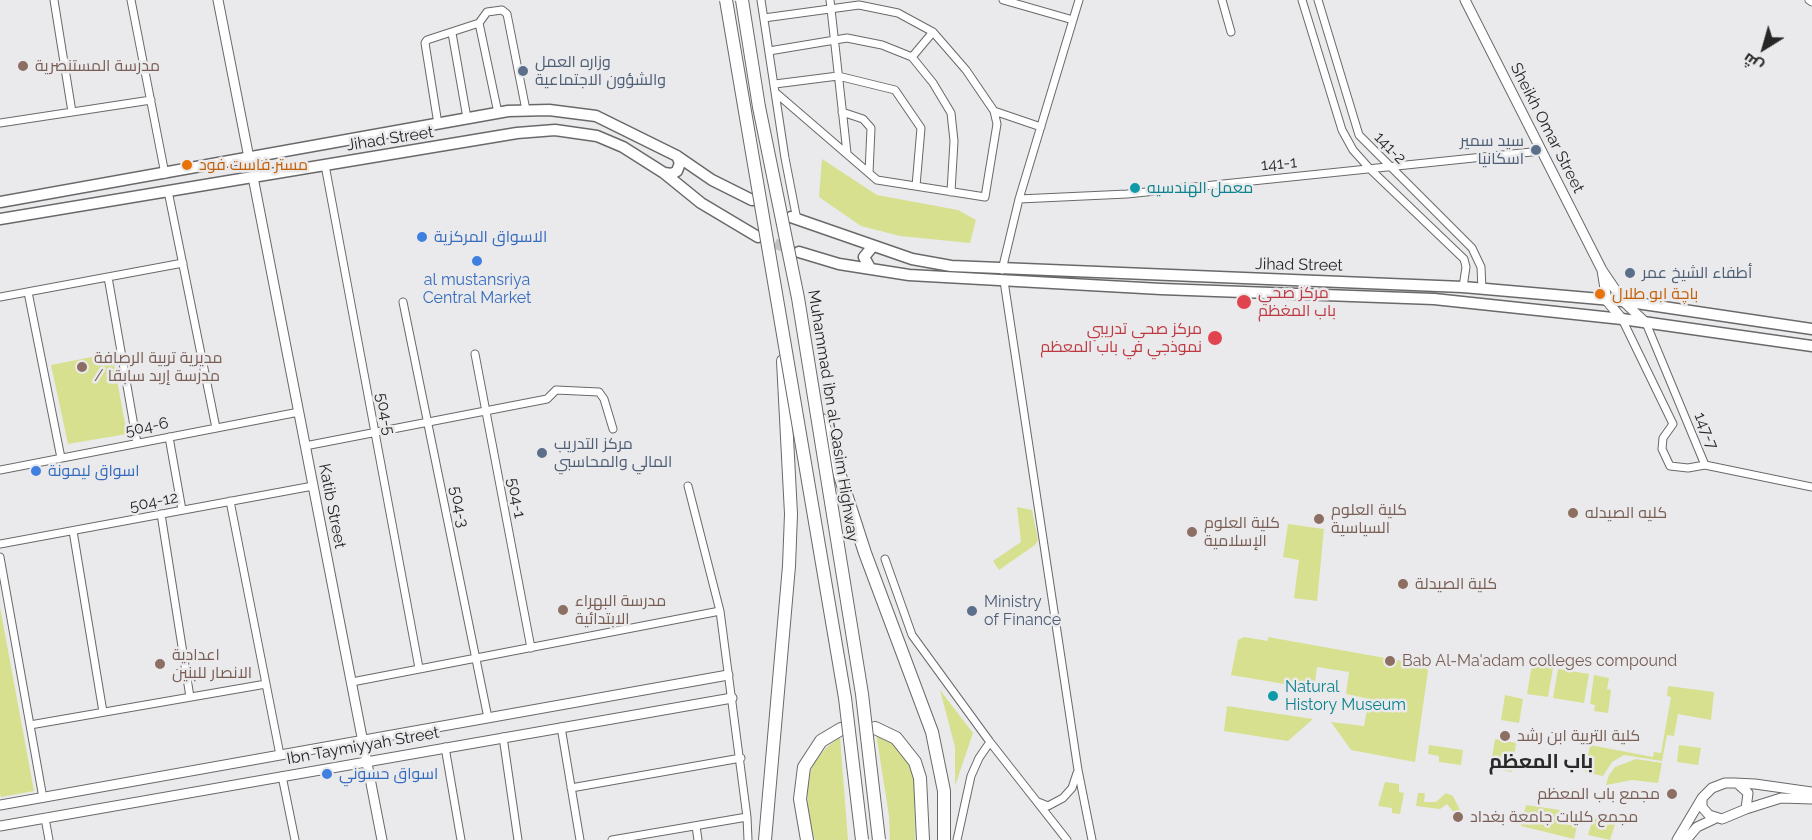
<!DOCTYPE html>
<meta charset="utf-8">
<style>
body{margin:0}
#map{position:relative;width:1812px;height:840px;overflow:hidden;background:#eaeaec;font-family:Raleway,Cairo,sans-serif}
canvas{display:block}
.north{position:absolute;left:1734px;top:18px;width:60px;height:60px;-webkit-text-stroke:4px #eaeaec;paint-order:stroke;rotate:217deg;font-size:16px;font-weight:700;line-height:24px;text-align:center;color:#262626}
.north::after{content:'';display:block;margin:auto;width:21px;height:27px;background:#262626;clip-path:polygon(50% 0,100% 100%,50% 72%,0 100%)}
</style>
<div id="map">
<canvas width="1812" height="840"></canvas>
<div class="north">ش</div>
</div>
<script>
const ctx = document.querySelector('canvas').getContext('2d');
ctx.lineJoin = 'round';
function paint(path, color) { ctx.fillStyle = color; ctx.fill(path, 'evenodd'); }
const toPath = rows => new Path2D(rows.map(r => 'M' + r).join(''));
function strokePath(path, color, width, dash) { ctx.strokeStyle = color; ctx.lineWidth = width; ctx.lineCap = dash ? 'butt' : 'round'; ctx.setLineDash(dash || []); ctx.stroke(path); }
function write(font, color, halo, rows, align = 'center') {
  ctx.font = font + ' Raleway,Cairo,sans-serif'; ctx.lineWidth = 5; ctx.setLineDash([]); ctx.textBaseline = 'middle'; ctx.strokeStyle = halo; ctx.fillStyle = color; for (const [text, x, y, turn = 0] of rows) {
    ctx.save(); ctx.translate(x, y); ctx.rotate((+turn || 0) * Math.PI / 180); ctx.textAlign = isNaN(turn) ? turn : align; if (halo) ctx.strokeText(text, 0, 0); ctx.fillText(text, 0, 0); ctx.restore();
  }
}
const green = toPath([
 [822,159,877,195,958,210,976,220,970,243,900,236,861,226,819,197],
 [112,353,127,434,68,444,51,365],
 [1017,507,1032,510,1038,540,1035,545,999,570,993,561,1021,542],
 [1288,524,1324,529,1317,601,1294,598,1299,560,1283,557],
 [0,607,34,791,1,797,0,794],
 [1244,637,1268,641,1268,637,1424,665,1428,671,1415,762,1351,750,1331,722,1364,726,1369,699,1346,694,1349,672,1317,667,1314,689,1231,675,1238,640],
 [1532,664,1553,668,1548,697,1527,694],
 [1558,669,1589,674,1584,703,1553,698],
 [1594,675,1609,678,1607,689,1611,690,1608,713,1594,711,1595,705,1590,704],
 [1668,686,1714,692,1711,720,1678,714,1674,736,1667,735,1662,761,1624,755,1612,762,1603,776,1585,772,1590,745,1653,757,1654,752,1661,753,1671,697,1667,696],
 [940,690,973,733,955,786,955,747],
 [1505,695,1523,699,1519,723,1501,720],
 [1227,706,1313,719,1288,741,1224,731],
 [876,733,891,742,905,756,914,776,915,840,890,840,889,816],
 [840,737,848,840,815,840,808,817,807,783,814,762,827,747],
 [1495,739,1516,743,1512,772,1490,769],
 [1429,745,1463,750,1461,765,1439,762,1439,756,1428,754],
 [1679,745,1701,748,1698,765,1677,762],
 [1636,759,1662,763,1658,783,1632,780,1606,785,1609,775,1615,767],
 [1385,782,1399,784,1399,792,1404,793,1400,814,1392,813,1392,808,1378,806],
 [1418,793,1425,793,1424,802,1436,802,1446,793,1453,796,1460,810,1455,814,1447,804,1440,809,1416,806],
 [1526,805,1560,810,1558,823,1577,826,1574,839,1521,826],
 [1593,818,1615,824,1610,840,1588,835]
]);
const primaryTunnel = toPath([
 [761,238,794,251]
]);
const street = toPath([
 [54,0,72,112],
 [131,0,165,174],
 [761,0,785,158,797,220],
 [830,0,847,153],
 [1003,0,1073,20],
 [1222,0,1231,32],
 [1302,0,1342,130,1353,150,1370,169,1464,259,1466,267,1463,287],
 [1318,0,1359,135,1472,248,1481,267,1482,289],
 [1809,0,1812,2],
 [764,18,859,5,898,13,933,32,966,70,994,111,997,124,985,197,877,180,776,93],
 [479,23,498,113],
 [452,33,467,118],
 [769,51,847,38,882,45,912,57,933,83,951,113,954,141,951,192],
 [912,57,933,32],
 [775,84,838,76,895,90,921,128,916,186],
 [994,111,1041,127],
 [842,112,863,119,871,128,869,173],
 [0,123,151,100],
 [438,124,425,43,427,40,479,23,487,12,502,10,507,14,526,110],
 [325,165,419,668],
 [168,191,216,428],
 [1019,199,1127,194,1541,151],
 [1002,270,1019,199,1079,0],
 [108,277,137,443],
 [1004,281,1078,770,1092,840],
 [28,292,61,458],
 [0,297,183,263],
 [403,302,488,718],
 [1622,319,1673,424,1663,438,1662,449,1670,466,1688,468,1705,465,1812,487],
 [1646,323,1705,465],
 [475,354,531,648],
 [169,437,182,510],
 [305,446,547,399,556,390,599,392,604,399,613,429],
 [0,470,299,412],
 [230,501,280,755],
 [161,514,190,697],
 [73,531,103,712],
 [0,544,313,486],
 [0,557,43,798],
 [885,559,912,635,990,742,1067,840],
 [352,682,720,611],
 [30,725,266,684],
 [561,727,580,840],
 [503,737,518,840],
 [445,747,461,840],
 [282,776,295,840],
 [571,788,741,758],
 [1038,802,1048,806,1063,798,1072,788,1077,773],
 [747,817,748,840],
 [45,818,49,840],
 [696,826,698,840],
 [612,840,747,817,720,611,688,486],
 [957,840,971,776,979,758,990,742]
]);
const secondary = toPath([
 [218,0,249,158],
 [1465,0,1602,270,1623,301,1646,323],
 [253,177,382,840],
 [1602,270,1607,301,1622,319],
 [1738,784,1748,793,1746,809,1722,819,1709,815,1702,807,1702,798,1712,788,1725,783,1734,783,1755,784,1812,792],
 [0,805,728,675],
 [1746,809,1781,798,1812,799],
 [0,826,732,698],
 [1677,840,1702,798],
 [1686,840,1697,827,1714,819]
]);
const primary = toPath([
 [664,173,672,174,677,171,680,163,677,156],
 [0,202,508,111,549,110,596,116,677,156,712,180,752,200],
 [791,217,912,259,951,266,1463,287,1623,301,1812,329],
 [0,219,517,133,555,130,597,136,623,147,664,173,701,203,758,237],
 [799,252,839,264,909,275,1161,289,1434,299,1622,319,1812,346],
 [870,268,864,257,873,246]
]);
const highway = toPath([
 [822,420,865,553,932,732,944,791,944,840],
 [875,728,896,738,915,762,920,778,923,840],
 [765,840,789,566,791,514,783,361],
 [807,840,800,799,804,767,821,741,841,729]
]);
const highwayBridge = toPath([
 [726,0,845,698,862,840],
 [742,0,759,107,798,298,862,694,879,840]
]);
const markers = [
 [23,66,6,"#8d6e63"],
 [523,71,6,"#5c6f8a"],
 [1536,150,6,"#5c6f8a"],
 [187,165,6,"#e8710a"],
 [1135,188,6,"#0f9aa8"],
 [422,237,6,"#3f7fe0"],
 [477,261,6,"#3f7fe0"],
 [1630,273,6,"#5c6f8a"],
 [1600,294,6,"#e8710a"],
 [1244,302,8,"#e0444e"],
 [1215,338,8,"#e0444e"],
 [82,367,6,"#8d6e63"],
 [542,453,6,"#5c6f8a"],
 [36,471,6,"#3f7fe0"],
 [1573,513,6,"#8d6e63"],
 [1319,519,6,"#8d6e63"],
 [1192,532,6,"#8d6e63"],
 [1403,584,6,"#8d6e63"],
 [563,610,6,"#8d6e63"],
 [972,611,6,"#5c6f8a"],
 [1390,661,6,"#8d6e63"],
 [160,664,6,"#8d6e63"],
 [1273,696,6,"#0f9aa8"],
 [1505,736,6,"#8d6e63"],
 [327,774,6,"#3f7fe0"],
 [1672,794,6,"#8d6e63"],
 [1458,817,6,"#8d6e63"]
];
const serviceNames = [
 ["وزاره العمل",535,62],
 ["والشؤون الاجتماعية",535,80],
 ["سيد سمير",1524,141,"right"],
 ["اسكانيا",1524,159,"right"],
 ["أطفاء الشيخ عمر",1642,273],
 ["مركز التدريب",554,444],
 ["المالي والمحاسبي",554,462],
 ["Ministry",984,602],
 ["of Finance",984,620]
];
const educationNames = [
 ["مدرسة المستنصرية",35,66],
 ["مديرية تربية الرصافة",94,358],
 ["/ مدرسة إربد سابقا",94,376],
 ["كلية العلوم",1331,510],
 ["السياسية",1331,528],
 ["كليه الصيدله",1585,513],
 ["كلية العلوم",1204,523],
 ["الإسلامية",1204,541],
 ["كلية الصيدلة",1415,584],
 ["مدرسة البهراء",575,601],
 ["الابتدائية",575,619],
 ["اعدادية",172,655],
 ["الانصار للبنين",172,673],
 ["Bab Al-Ma'adam colleges compound",1402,661],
 ["كلية التربية ابن رشد",1517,736],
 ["مجمع باب المعظم",1660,794,"right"],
 ["مجمع كليات جامعة بغداد",1470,817]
];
const streetNames = [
 ["Sheikh Omar Street",1547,128,63],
 ["Jihad Street",390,139,-9],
 ["141-2",1390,148,46],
 ["141-1",1279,164,-5],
 ["Jihad Street",1299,265,1],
 ["504-5",385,414,79],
 ["Muhammad ibn al-Qasim Highway",833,416,81],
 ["504-6",147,427,-11],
 ["147-7",1706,431,68],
 ["504-1",516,498,79],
 ["504-12",154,502,-11],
 ["Katib Street",332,506,79],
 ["504-3",459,507,79],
 ["Ibn Taymiyyah Street",363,746,-10]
];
const foodNames = [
 ["مستر فاست فود",199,165],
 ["باچة ابو طلال",1612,294]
];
const cultureNames = [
 ["معمل الهندسيه",1147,188],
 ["Natural",1285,687],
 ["History Museum",1285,705]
];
const shopNames = [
 ["الاسواق المركزية",434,237],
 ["al mustansriya",477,280,"center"],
 ["Central Market",477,298,"center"],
 ["اسواق ليمونة",48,471],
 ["اسواق حسوني",339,774]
];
const healthNames = [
 ["مركز صحي",1258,293],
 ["باب المغظم",1258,311],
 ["مركز صحي تدريبي",1202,329,"right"],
 ["نموذجي في باب المعظم",1202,347,"right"]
];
const quarterNames = [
 ["باب المعظم",1541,762]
];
paint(green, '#d7e08f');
strokePath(primaryTunnel, '#c3c3c4', 10, [10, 5]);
strokePath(street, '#69696a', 9);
strokePath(secondary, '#69696a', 11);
strokePath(primary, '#69696a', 13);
strokePath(highway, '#69696a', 14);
strokePath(street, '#fff', 7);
strokePath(secondary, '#fff', 9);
strokePath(primary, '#fff', 10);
strokePath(highway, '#fff', 12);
strokePath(highwayBridge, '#69696a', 14, []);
strokePath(highwayBridge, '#fff', 12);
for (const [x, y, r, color] of markers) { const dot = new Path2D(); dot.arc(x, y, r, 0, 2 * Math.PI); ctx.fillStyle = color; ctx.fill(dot); strokePath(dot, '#eaeaec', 2); }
write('16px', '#4e5e75', '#eaeaec', serviceNames, 'left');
write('16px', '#785e54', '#eaeaec', educationNames, 'left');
write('16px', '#262626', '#eaeaec', streetNames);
write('16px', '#c56008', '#eaeaec', foodNames, 'left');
write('16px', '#0d838f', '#eaeaec', cultureNames, 'left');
write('16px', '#366cbe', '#eaeaec', shopNames, 'left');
write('16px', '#be3a42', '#eaeaec', healthNames, 'left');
write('bold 20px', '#29292a', '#eaeaec', quarterNames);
</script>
